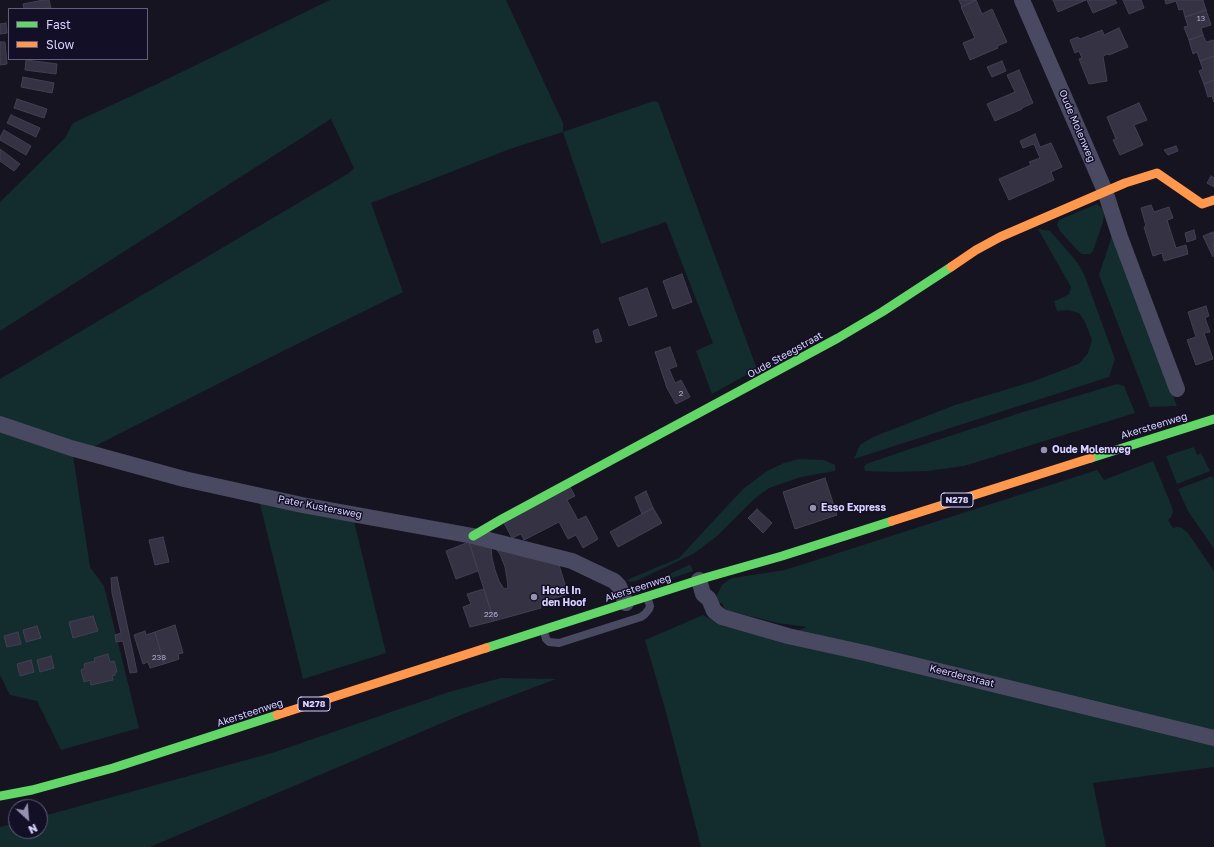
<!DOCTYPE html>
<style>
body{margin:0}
#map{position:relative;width:1214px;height:847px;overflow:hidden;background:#161421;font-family:"Golos Text",sans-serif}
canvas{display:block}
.legend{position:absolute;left:8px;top:8px;width:140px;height:52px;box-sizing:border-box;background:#130f26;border:1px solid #625e7d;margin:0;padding:5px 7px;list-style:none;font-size:12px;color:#d9d4ff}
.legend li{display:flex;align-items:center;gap:8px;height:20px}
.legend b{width:20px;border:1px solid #625e7d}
.north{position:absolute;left:8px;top:799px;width:40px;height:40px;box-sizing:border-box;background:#130f26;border:1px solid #625e7d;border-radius:50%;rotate:154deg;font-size:11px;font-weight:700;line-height:16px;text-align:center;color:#d9d4ff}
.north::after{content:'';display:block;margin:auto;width:14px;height:18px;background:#9591b1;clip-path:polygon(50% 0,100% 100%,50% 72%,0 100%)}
</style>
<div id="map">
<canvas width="1214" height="847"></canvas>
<ul class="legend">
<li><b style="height:5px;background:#63d668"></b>Fast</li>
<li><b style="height:5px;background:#ff974d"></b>Slow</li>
</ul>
<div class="north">N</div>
</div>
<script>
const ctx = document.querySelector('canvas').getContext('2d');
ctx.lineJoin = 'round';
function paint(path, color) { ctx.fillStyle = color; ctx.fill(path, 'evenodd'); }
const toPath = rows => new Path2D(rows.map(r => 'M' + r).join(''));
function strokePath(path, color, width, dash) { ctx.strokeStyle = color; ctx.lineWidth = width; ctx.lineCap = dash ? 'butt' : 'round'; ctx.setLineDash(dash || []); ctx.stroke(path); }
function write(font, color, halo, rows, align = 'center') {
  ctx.font = font + ' "Golos Text",sans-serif'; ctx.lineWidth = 3; ctx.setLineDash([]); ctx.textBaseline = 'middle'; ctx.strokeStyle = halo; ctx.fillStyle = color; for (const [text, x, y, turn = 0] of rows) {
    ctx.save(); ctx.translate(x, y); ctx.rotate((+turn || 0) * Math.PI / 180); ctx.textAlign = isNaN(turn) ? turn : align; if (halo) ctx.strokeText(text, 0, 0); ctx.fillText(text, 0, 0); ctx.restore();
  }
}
const green = toPath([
 [330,0,506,0,563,123,563,132,654,101,658,102,757,369,712,394,696,351,713,343,666,222,601,244,563,132,510,149,371,203,403,292,285,350,93,447,0,417,0,379,349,173,354,168,331,119,0,331,0,202,65,138,73,123,157,84],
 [1097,204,1102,208,1104,214,1103,222,1093,251,1090,254,1082,254,1079,252,1060,231,1057,225,1059,220],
 [1038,229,1050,231,1072,256,1079,265,1084,274,1115,359,1109,377,854,459,860,445,873,437,955,405,1034,381,1058,372,1080,363,1088,353,1092,340,1085,322,1079,313,1068,310,1057,311,1054,301,1062,298,1069,294,1071,287],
 [1112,236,1177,406,1150,407,1099,275],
 [1117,384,1124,386,1125,388,1135,413,964,466,927,471,894,472,865,471,864,467,866,464,910,449,1020,413],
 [0,430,73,455,90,567,104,586,139,728,61,750,37,701,10,695,0,675],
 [1194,447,1197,455,1201,453,1210,471,1177,484,1166,456],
 [799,459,824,460,835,465,835,471,801,477,769,488,754,499,716,537,693,554,636,581,630,582,627,580,679,558,743,489,767,471,784,463],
 [1153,461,1172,507,1173,512,1171,517,1168,520,1173,528,1177,527,1182,528,1188,533,1214,571,1214,767,1093,783,1106,847,701,847,666,712,645,640,703,615,724,626,780,638,807,627,778,623,725,610,722,603,719,603,717,601,717,595,722,585,728,580,733,578,785,570,1097,470,1104,480],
 [1212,476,1214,479,1214,549,1188,511,1178,489],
 [259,500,353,517,386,653,303,679],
 [689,565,691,566,693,571,642,588,643,586],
 [501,678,556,679,461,715,150,847,0,847,0,827,16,823,16,831,40,831,40,817,275,752,449,692]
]);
const building = toPath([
 [43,0,49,0,51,8,24,9,23,4,43,0],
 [959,0,976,0,962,7,959,0],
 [976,0,982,14,992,9,1007,42,997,46,998,48,970,60,963,43,975,38,961,7,976,0],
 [1053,0,1086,0,1058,12,1053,0],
 [1087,0,1115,0,1117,3,1093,13,1087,0],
 [1123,0,1141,0,1144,8,1129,14,1123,0],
 [1165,0,1203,0,1206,10,1185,17,1183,9,1179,10,1176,1,1166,4,1165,0],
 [1206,10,1211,25,1201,28,1203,35,1189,40,1184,27,1188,26,1185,17,1206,10],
 [6,23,7,33,0,34,0,24,6,23],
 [1119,28,1128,47,1109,55,1108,54,1103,56,1107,81,1089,84,1079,59,1082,58,1079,51,1075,53,1070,40,1078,37,1080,39,1102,30,1104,35,1119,28],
 [1203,35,1206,42,1214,40,1214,56,1200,61,1197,52,1193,54,1189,40,1203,35],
 [0,42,5,42,7,64,0,65,0,42],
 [1214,56,1214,80,1204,84,1199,71,1203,69,1200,61,1214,56],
 [26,60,57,64,56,74,25,70,26,60],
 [1002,61,1006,71,992,77,987,67,1002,61],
 [1019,70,1033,103,1022,108,1022,109,995,121,987,104,1015,92,1007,75,1019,70],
 [23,77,54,83,52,93,21,87,23,77],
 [1214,80,1214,102,1212,96,1208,97,1204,84,1214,80],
 [17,99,47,109,44,118,14,108,17,99],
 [1139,103,1147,120,1134,125,1143,145,1120,155,1113,140,1116,139,1107,117,1139,103],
 [11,115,40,128,36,137,7,123,11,115],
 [4,130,31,146,26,155,0,140,0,137,4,130],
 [1035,134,1040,147,1051,143,1062,167,1051,172,1054,180,1009,200,999,179,1031,165,1029,162,1040,158,1034,144,1023,148,1020,141,1035,134],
 [1176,146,1178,151,1168,155,1164,150,1176,146],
 [0,149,20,164,14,171,0,161,0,149],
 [1211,176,1214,178,1214,187,1207,183,1211,176],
 [1151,205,1154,212,1169,207,1173,218,1167,220,1176,248,1186,245,1188,254,1164,261,1162,253,1153,256,1144,227,1146,226,1141,208,1151,205],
 [1194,230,1196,239,1187,242,1185,233,1194,230],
 [1213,232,1214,235,1213,257,1203,236,1213,232],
 [682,274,692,302,673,309,663,281,682,274],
 [647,288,657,316,629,326,619,298,647,288],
 [1206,306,1209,316,1205,318,1210,332,1204,333,1213,359,1196,365,1187,340,1196,337,1188,312,1206,306],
 [598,329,602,341,596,343,593,331,598,329],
 [670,347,677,366,669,369,675,383,681,380,690,397,676,404,667,388,655,352,670,347],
 [825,478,837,515,795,529,783,492,825,478],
 [570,487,575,496,567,500,578,520,586,516,598,539,583,548,576,535,568,539,559,522,524,540,521,534,512,538,504,523,570,487],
 [646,491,653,508,642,514,635,497,646,491],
 [653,508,662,523,618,547,610,532,653,508],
 [757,509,772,523,763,533,748,518,757,509],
 [163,537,169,562,155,565,149,540,163,537],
 [469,542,491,547,492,558,495,570,499,581,504,589,508,588,507,578,505,567,500,554,496,549,559,565,568,594,540,603,541,608,494,621,469,542],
 [469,542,478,571,456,579,446,551,469,542],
 [117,577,137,672,130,673,123,641,116,642,115,635,121,633,112,593,111,578,117,577],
 [484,589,494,621,470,627,463,607,471,604,467,594,484,589],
 [93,616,98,631,73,638,69,622,93,616],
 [175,625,183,653,178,654,179,659,164,664,155,632,175,625],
 [37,626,41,638,26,642,23,630,37,626],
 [145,631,146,635,155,632,164,664,150,668,148,662,143,664,134,635,145,631],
 [18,632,21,644,7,647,4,636,18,632],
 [108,654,110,662,114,661,117,672,115,672,115,675,112,676,113,680,91,685,90,680,84,682,81,670,85,668,84,664,95,661,94,658,108,654],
 [51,656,54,668,40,672,37,660,51,656],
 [31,660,34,672,20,676,17,664,31,660]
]);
const lane = toPath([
 [544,631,546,639,549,642,559,643,641,617,645,614,649,609,650,606,647,597]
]);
const street = toPath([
 [1022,0,1105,191,1120,237,1177,389],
 [0,424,71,448,184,479,302,505,473,536,572,561,614,581,619,586,626,603],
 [699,580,703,594,709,599,714,611,722,617,788,636,865,653,1214,738]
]);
const fast = toPath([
 [1091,458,1214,419],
 [473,536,502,519,838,338,882,312,951,267],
 [486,648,708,577,782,556,892,521],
 [0,796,32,790,113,768,277,715]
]);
const slow = toPath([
 [951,267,976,250,1000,237,1125,183,1157,173,1202,204,1214,200],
 [892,521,1091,458],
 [277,715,486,648]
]);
const markers = [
 [1044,450,4,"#9591b1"],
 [813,508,4,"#9591b1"],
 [534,597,4,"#9591b1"]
];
const numberNames = [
 ["13",1201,18],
 ["2",681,393],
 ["226",491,614],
 ["238",159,657]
];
const shields = [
 [957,500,32],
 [314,704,32]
];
const shieldNames = [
 ["N278",957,500],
 ["N278",314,704]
];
const streetNames = [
 ["Oude Molenweg",1077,126,67],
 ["Oude Steegstraat",785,355,-29],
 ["Akersteenweg",1154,426,-17],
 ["Pater Kustersweg",320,507,11],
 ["Akersteenweg",638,588,-18],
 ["Keerderstraat",962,676,14],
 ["Akersteenweg",250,713,-18]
];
const poiNames = [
 ["Oude Molenweg",1052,450],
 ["Esso Express",821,508],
 ["Hotel In",542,591],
 ["den Hoof",542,603]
];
paint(green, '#132c2d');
paint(building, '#343243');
strokePath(building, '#433f54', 1);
strokePath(lane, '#4a4962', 8);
strokePath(street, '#4a4962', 16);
strokePath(fast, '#63d668', 9);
strokePath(slow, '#ff974d', 9);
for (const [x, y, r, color] of markers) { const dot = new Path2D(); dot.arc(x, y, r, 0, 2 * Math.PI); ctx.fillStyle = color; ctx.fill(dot); strokePath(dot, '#130f26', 1.5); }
write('8px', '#b0acd0', null, numberNames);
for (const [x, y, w] of shields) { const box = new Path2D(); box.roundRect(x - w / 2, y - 7, w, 14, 3); ctx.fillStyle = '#130f26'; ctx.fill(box); strokePath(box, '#d9d4ff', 1); }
write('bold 9px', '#d9d4ff', null, shieldNames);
write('10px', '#d9d4ff', '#130f26', streetNames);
write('bold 10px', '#d9d4ff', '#130f26', poiNames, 'left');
</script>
